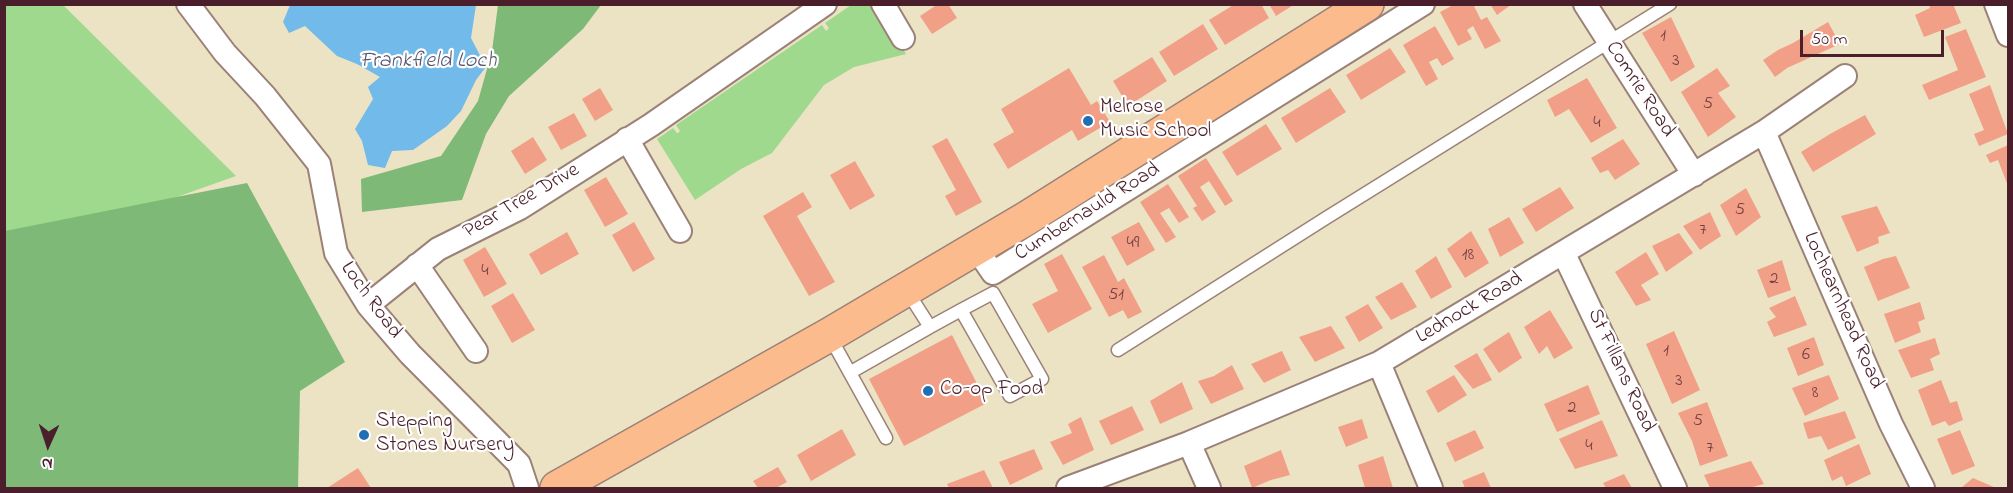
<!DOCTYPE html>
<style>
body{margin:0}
#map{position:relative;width:2013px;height:493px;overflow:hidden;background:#ece3c4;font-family:"Indie Flower",sans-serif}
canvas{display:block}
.frame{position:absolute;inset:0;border:6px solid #4a1f2b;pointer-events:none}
.north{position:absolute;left:18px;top:415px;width:60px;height:60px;-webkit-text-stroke:4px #fff;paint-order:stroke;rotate:183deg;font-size:16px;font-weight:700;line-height:24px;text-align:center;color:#4a1f2b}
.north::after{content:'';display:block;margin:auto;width:21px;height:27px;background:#4a1f2b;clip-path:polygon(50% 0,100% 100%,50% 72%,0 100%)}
.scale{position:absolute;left:1800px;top:30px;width:144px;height:27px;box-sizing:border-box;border:3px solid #4a1f2b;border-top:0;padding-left:8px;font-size:18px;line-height:21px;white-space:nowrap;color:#4a1f2b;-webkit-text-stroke:4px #fff;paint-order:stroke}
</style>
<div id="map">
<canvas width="2013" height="493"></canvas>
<div class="frame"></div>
<div class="north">N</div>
<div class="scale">50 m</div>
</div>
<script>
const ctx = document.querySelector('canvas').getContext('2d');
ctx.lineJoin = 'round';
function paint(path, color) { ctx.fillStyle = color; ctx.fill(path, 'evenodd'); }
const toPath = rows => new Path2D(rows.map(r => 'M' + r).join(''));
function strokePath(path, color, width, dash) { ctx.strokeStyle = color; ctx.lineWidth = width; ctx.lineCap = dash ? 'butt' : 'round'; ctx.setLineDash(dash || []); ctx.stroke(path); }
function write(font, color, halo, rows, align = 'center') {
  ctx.font = font + ' "Indie Flower",sans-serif'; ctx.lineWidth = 4.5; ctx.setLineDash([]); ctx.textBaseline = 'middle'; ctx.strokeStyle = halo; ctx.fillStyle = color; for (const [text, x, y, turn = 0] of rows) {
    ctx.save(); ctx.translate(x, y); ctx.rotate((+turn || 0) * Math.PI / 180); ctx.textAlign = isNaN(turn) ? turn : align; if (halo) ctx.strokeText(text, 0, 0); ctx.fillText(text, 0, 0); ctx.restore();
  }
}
const green = toPath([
 [4,5,63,5,236,176,5,258],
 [851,5,876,5,906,54,854,67,824,85,772,153,741,169,695,200,657,139,673,128,677,133,678,133,680,131,676,125,822,25,826,31,829,28,825,23]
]);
const forest = toPath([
 [498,5,601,5,583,29,509,96,486,134,462,200,362,212,361,179,441,156,478,101,492,51],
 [247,183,345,362,300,391,298,488,5,488,5,231]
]);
const water = toPath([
 [290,5,476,5,471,38,486,67,476,80,461,111,447,126,413,150,392,151,385,168,368,165,362,141,355,129,373,99,368,87,380,77,357,64,337,56,305,26,289,33,283,22]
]);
const building = toPath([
 [938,4,948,4,957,18,932,34,920,16],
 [1235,4,1261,4,1269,18,1225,45,1209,20],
 [1269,4,1295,4,1276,16],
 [1455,4,1473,4,1481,20,1487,17,1501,41,1485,49,1473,26,1467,30,1472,39,1458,46,1440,12],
 [1490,4,1512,4,1497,15],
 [1929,4,1953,4,1961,23,1924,37,1915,15,1930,8],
 [1671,17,1695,67,1671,82,1642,33],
 [1828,22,1840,44,1787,68,1775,77,1763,60,1778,50,1793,43],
 [1203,24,1218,49,1174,76,1159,52],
 [1435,26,1454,59,1442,66,1437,58,1429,62,1438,79,1426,86,1403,45],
 [1966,29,1986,77,1929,100,1922,85,1958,70,1945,37],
 [1390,48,1406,72,1361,100,1346,75],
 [1152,57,1167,81,1128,106,1113,81],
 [1069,68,1091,105,1097,101,1110,122,1078,141,1072,130,1008,169,993,144,1014,132,1001,109],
 [1717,68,1730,86,1718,93,1736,117,1708,137,1681,92],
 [1587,78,1617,128,1591,143,1569,109,1555,117,1547,100],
 [1990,85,2008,134,1979,146,1974,134,1984,130,1969,94],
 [600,88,613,110,595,121,582,99],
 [1330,88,1346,112,1296,143,1281,118],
 [574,113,587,136,561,150,548,127],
 [1865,115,1876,134,1813,172,1801,152,1830,134],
 [1266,124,1282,149,1237,176,1222,152],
 [533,137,547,160,525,174,511,151],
 [947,138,982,202,956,216,945,196,956,190,932,146],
 [1623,139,1640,164,1615,180,1608,170,1600,173,1591,158],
 [2008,145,2008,186,1998,160,1990,163,1986,155],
 [1206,158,1233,201,1225,206,1209,181,1200,187,1216,212,1202,221,1193,208,1197,206,1178,176],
 [855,161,875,196,850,210,830,175],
 [606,177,628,214,605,227,584,190],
 [1168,184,1189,217,1179,223,1169,208,1160,213,1176,237,1166,243,1140,202],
 [1560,187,1574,208,1536,232,1522,209],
 [1746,188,1761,217,1736,236,1720,205],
 [803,192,812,207,797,216,835,282,809,296,763,216],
 [1877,206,1890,233,1878,237,1879,243,1857,252,1841,216],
 [1710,212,1721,236,1700,250,1683,226],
 [1509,217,1524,243,1500,257,1488,229],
 [634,222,655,259,633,272,612,235],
 [1139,222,1155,250,1127,266,1111,237],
 [1471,231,1489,263,1465,278,1447,249],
 [567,232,579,254,541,275,529,254],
 [1679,233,1693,253,1666,272,1652,246],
 [485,247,507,284,484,297,463,260],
 [1646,252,1659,274,1641,285,1651,300,1636,306,1615,272],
 [1062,254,1092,309,1048,333,1032,304,1058,291,1044,264],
 [1104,255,1118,282,1124,278,1142,312,1128,319,1123,310,1109,317,1082,267],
 [1436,256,1452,287,1431,299,1415,271],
 [1896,256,1910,288,1878,301,1864,267,1883,259],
 [1782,260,1791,290,1768,298,1757,270],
 [1402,282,1417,307,1391,320,1375,297],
 [513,293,535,330,512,343,491,306],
 [1795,296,1807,325,1774,337,1767,322,1776,317,1769,308],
 [1920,302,1925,319,1918,322,1921,332,1895,343,1884,314],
 [1368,304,1383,328,1359,342,1345,317],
 [1550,310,1573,348,1554,359,1547,346,1539,354,1524,327],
 [1331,326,1345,348,1315,362,1299,337],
 [1674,331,1700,390,1672,404,1646,344],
 [1509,332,1522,358,1499,373,1483,349],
 [952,335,987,403,904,446,869,379],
 [1814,337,1824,365,1798,376,1787,348],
 [1935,338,1940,354,1930,359,1934,370,1911,378,1898,350],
 [1282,351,1291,370,1264,383,1251,364],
 [1477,353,1492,380,1473,389,1454,366],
 [1232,365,1244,389,1211,404,1198,381,1214,376],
 [1454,375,1467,395,1438,413,1426,391],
 [1829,375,1839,399,1805,416,1792,388],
 [1941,380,1950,403,1957,401,1963,420,1949,426,1945,421,1932,426,1918,390],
 [1182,382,1193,409,1160,424,1150,401],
 [1588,385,1600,414,1557,432,1544,404],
 [1707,402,1728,456,1700,466,1692,441,1678,413],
 [1132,406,1144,430,1111,445,1099,421],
 [1845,411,1856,438,1828,450,1821,436,1808,439,1803,423],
 [1081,417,1094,450,1063,465,1050,442,1072,433,1068,424],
 [1362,419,1368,438,1346,447,1338,427],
 [1602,420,1618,456,1575,469,1559,439],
 [842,429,856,455,811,481,797,455],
 [1475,430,1484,448,1455,462,1446,443],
 [1960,430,1975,466,1952,475,1937,439],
 [1859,444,1871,474,1846,486,1842,476,1832,481,1824,460],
 [1034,449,1043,469,1010,485,999,462],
 [1281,450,1290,475,1271,480,1252,488,1244,466],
 [1383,456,1393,488,1365,488,1358,465],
 [1751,461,1764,484,1749,488,1710,488,1704,475],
 [778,467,787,482,776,488,758,488,753,481],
 [358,468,371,488,327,488],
 [984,470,993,488,949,488,947,484],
 [1484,472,1491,488,1465,488,1462,481],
 [1624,474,1632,488,1606,488,1603,483],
 [1973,478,1996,488,1961,488]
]);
const lane = toPath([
 [907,291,930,327,961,310,993,293,1042,379,1010,396,961,310],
 [830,337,886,438],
 [1118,350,1326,218,1670,4],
 [851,372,930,327]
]);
const street = toPath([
 [188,4,225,53,265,96,319,164,336,253,368,305,410,354,519,464,527,488],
 [883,4,903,38],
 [1585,4,1694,175],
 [1996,4,2008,35],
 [1764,132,1891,424,1923,488],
 [627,139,680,231],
 [976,248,993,273,1423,4],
 [1564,254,1675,488],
 [417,265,476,351],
 [368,305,438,249,520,208,651,125,825,4],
 [1379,363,1431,488],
 [1189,443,1209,488],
 [1068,488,1189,443,1379,363,1764,132,1845,76]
]);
const primary = toPath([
 [557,488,829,335,1027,218,1367,4]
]);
const markers = [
 [1088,121,6,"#1f6fb2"],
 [928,391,6,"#1f6fb2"],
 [364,435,6,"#1f6fb2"]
];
const numberNames = [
 ["1",1663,37],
 ["3",1676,62],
 ["5",1708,105],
 ["4",1597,124],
 ["5",1740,211],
 ["7",1703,231],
 ["49",1133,244],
 ["18",1468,256],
 ["4",485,272],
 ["2",1774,280],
 ["51",1116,296],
 ["1",1666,352],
 ["6",1806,356],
 ["3",1679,382],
 ["8",1815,394],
 ["2",1572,409],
 ["5",1698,422],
 ["4",1589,447],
 ["7",1710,449]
];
const streetNames = [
 ["Comrie Road",1639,90,57],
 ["Pear Tree Drive",522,202,-30],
 ["Cumbernauld Road",1088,213,-32],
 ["Loch Road",370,301,54],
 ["Lednock Road",1470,309,-31],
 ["Lochearnhead Road",1842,311,66],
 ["St Fillans Road",1620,371,65]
];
const poiNames = [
 ["Melrose",1100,109],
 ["Music School",1100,133],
 ["Co-op Food",940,391],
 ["Stepping",376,423],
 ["Stones Nursery",376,447]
];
const waterNames = [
 ["Frankfield Loch",428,62]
];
paint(green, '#9ed98d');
paint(forest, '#7eb978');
paint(water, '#71bae9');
paint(building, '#f1a087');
strokePath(lane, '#9b8178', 15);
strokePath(street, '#9b8178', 26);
strokePath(primary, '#9b8178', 36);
strokePath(lane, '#fff', 12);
strokePath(street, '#fff', 22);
strokePath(primary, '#fbbb8d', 33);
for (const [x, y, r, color] of markers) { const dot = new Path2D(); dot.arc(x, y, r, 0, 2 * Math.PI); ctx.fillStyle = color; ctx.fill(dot); strokePath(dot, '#fff', 2); }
write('18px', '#743f42', null, numberNames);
write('21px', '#4a1f2b', '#fff', streetNames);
write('21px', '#4a1f2b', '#fff', poiNames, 'left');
write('italic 22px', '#58556e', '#fff', waterNames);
</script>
